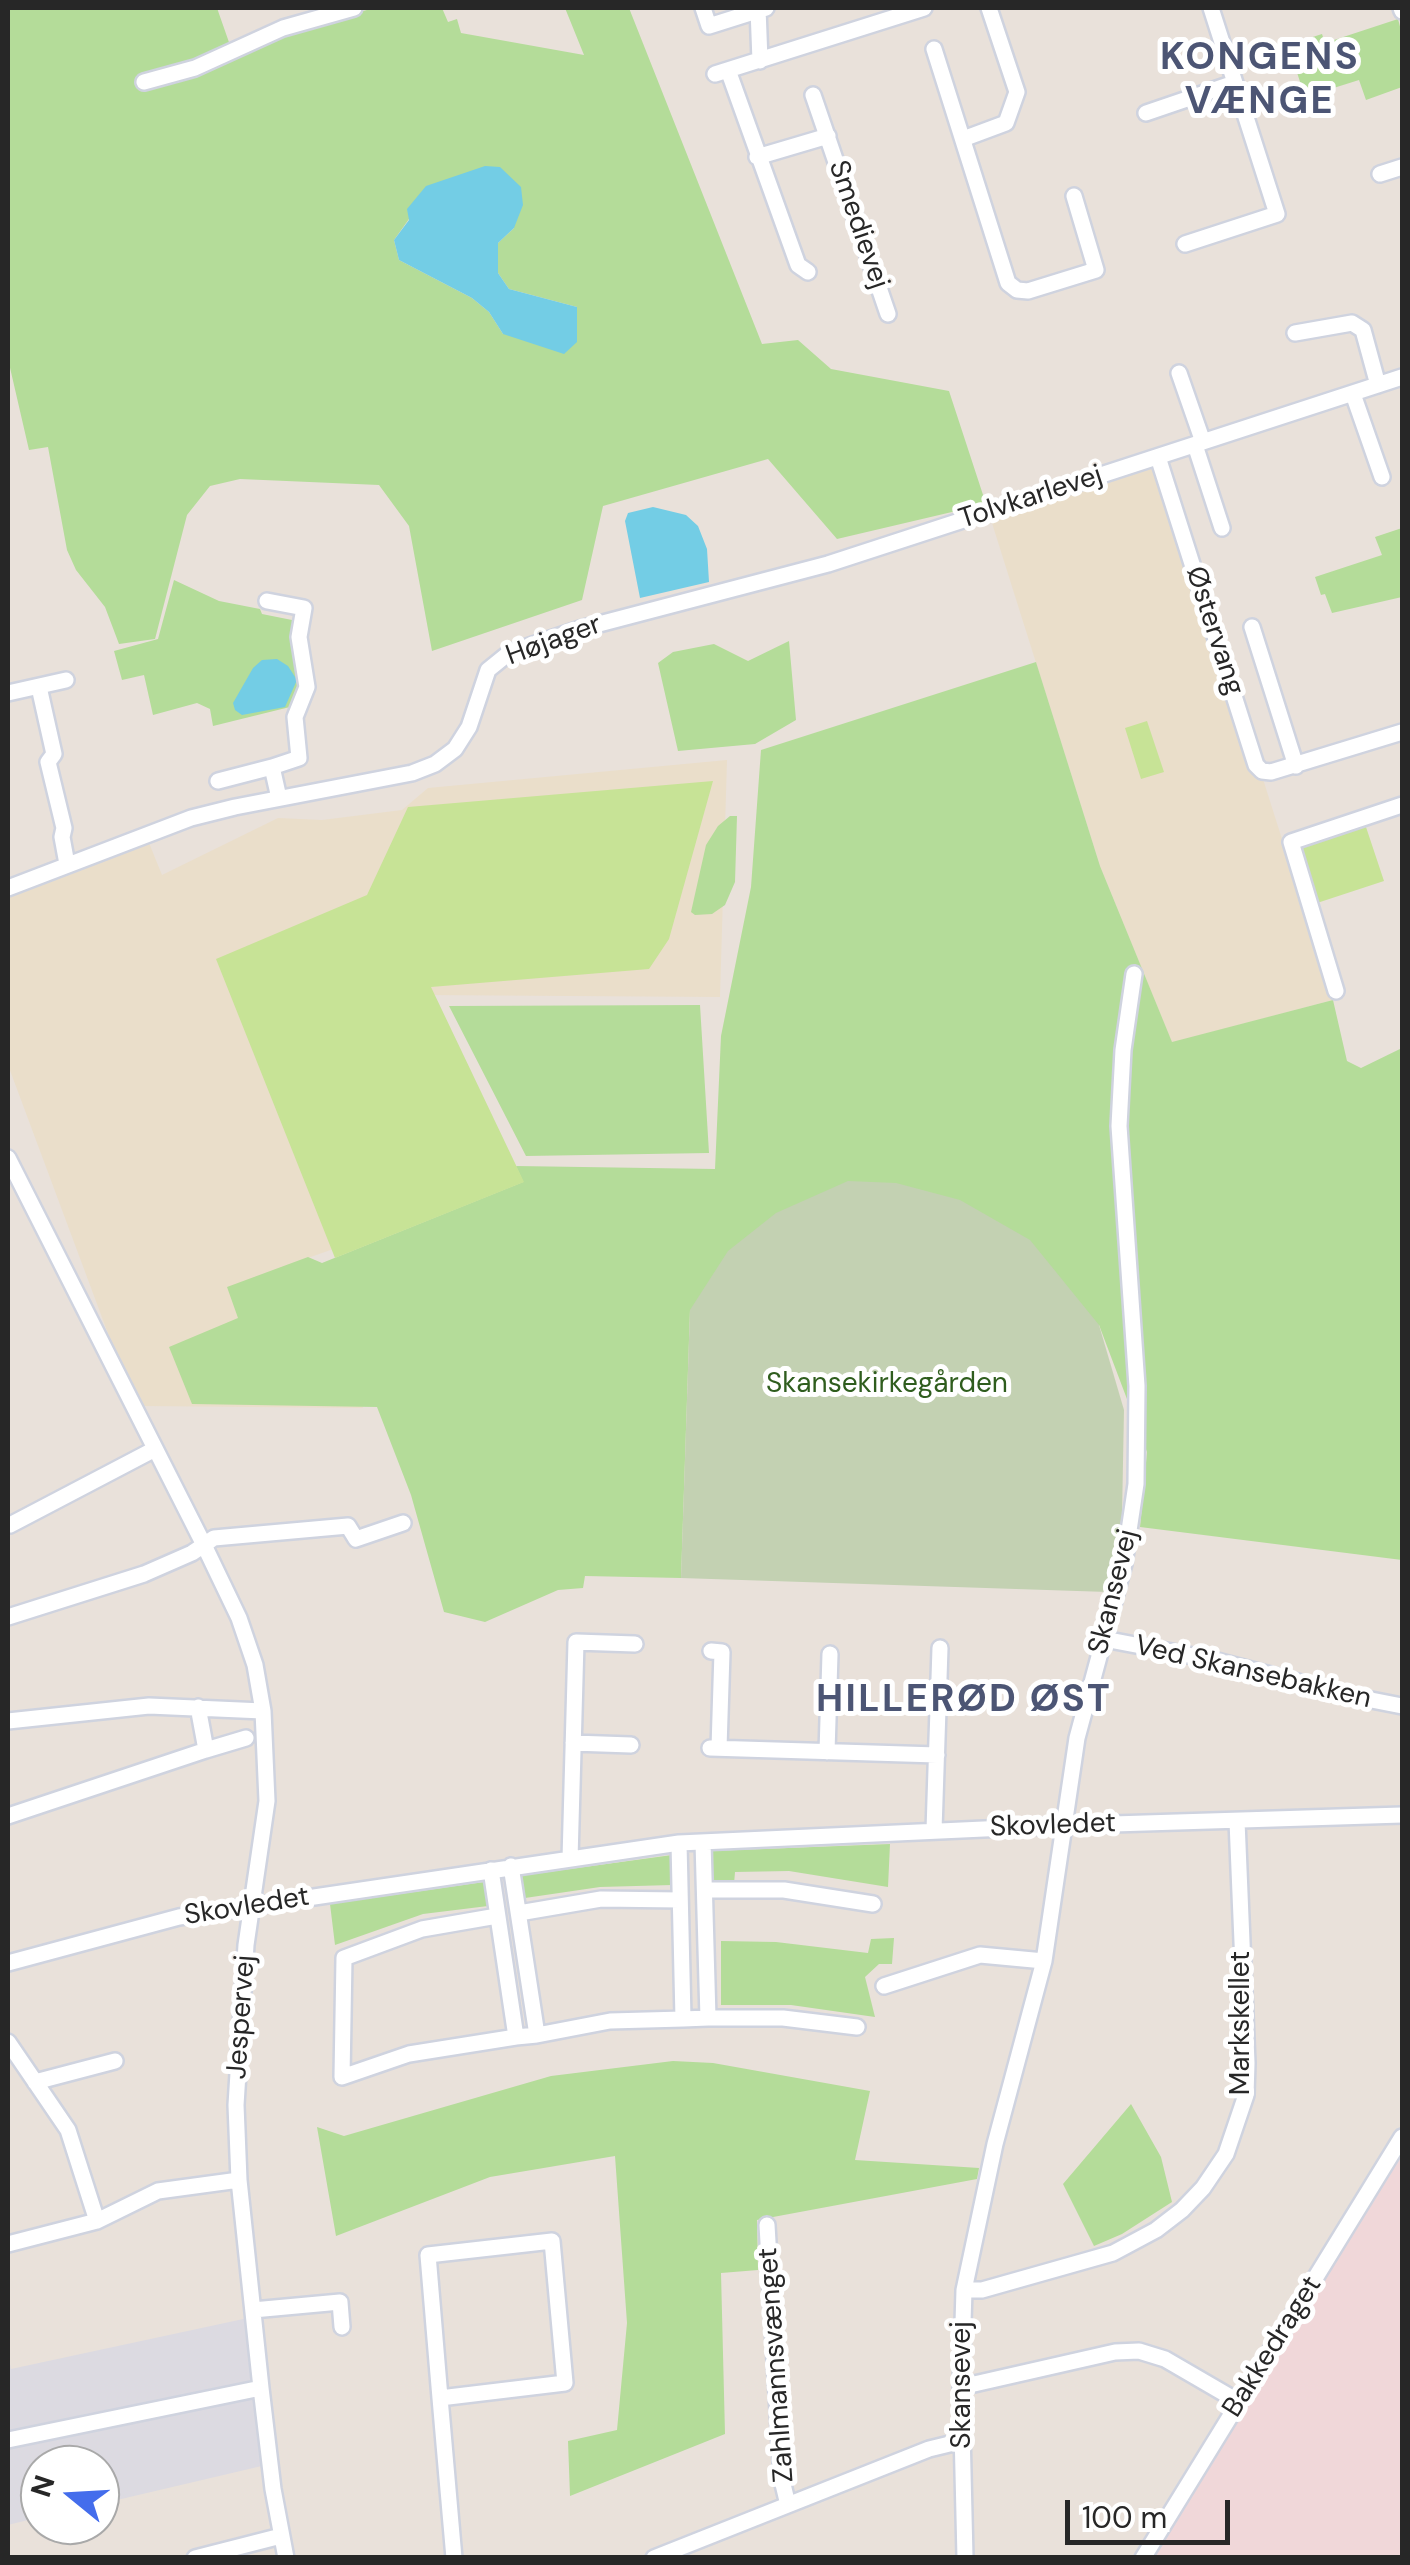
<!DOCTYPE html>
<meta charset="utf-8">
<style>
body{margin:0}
#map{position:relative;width:1410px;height:2565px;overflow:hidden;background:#e9e1da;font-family:"DM Sans",sans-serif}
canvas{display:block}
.frame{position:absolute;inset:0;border:10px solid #272727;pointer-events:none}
.north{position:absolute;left:20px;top:2445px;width:100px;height:100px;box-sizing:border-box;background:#fff;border:2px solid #a9a9a9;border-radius:50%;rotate:288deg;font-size:28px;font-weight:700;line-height:40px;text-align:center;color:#272727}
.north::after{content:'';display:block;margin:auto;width:35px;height:45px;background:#446dec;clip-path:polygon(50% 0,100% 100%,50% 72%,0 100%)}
.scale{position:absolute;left:1065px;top:2500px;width:165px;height:45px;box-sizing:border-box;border:5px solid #272727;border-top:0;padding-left:12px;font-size:30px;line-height:35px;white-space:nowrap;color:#272727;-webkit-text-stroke:8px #fff;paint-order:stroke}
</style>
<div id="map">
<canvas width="1410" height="2565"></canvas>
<div class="frame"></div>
<div class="north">N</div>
<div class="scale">100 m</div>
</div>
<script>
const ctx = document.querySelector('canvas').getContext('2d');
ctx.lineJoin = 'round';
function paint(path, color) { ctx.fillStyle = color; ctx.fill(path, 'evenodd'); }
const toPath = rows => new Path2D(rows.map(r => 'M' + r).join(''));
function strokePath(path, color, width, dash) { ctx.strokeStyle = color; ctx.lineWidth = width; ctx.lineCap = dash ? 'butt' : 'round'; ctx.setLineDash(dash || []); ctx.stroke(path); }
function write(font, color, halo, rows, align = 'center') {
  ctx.font = font + ' "DM Sans",sans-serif'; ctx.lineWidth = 10; ctx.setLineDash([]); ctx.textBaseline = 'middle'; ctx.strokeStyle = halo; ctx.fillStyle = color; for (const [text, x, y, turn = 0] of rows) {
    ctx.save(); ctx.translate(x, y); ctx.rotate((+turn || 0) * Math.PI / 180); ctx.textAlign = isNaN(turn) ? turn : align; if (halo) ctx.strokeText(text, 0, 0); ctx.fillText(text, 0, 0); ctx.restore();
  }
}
const industrial = toPath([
 [248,2318,266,2465,100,2504,100,2465,40,2465,40,2517,8,2525,8,2356,11,2369]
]);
const education = toPath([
 [1154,451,1243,716,1333,1000,1172,1043,1100,866,986,504],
 [727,760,720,997,419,995,495,1192,305,1259,363,1408,141,1406,119,1363,8,1065,8,893,147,838,162,875,278,818,322,820,402,810,428,788]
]);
const medical = toPath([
 [1402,2149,1402,2557,1151,2557]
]);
const green = toPath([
 [8,8,217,8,231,48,374,8,442,8,448,22,457,19,461,33,584,55,565,8,629,8,762,344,798,340,831,369,949,391,986,504,837,539,768,459,603,506,582,600,432,651,409,526,379,485,240,479,210,486,187,515,155,639,119,644,105,607,76,570,67,550,48,447,29,450,8,359],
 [409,219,514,228,498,243,498,273,509,289,577,307,503,334,489,312,472,298,399,260,394,240],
 [1398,19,1402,34,1402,87,1366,100,1359,80,1305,97,1288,45,1322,34,1325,43],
 [1402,528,1402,597,1332,613,1325,594,1321,595,1315,577,1382,555,1375,537],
 [174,580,219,601,260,609,262,614,297,621,303,687,298,705,213,726,210,709,197,703,153,715,144,675,122,680,114,651,158,639],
 [789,641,796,720,755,744,678,751,658,663,673,652,714,644,748,661],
 [1036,662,1100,866,1172,1042,1333,1000,1347,1061,1361,1068,1402,1048,1402,1560,1140,1527,1147,1452,1099,1325,690,1310,681,1578,585,1576,583,1588,558,1590,485,1622,444,1612,411,1495,377,1407,192,1404,169,1347,238,1318,227,1287,308,1257,322,1263,523,1182,516,1166,715,1169,721,1036,751,887,761,750],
 [730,816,737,816,735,882,725,905,712,914,695,915,691,912,706,845,718,826],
 [700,1005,709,1153,526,1156,449,1006],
 [890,1844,888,1887,789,1871,735,1872,734,1884,712,1885,712,1851],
 [672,1855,672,1885,600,1887,525,1898,519,1876],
 [484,1882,488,1906,423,1914,335,1945,330,1904],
 [894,1938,892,1964,879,1964,865,1977,875,2017,791,2005,721,2005,721,1941,776,1942,868,1953,871,1939],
 [673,2061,713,2063,870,2091,855,2160,979,2168,977,2179,757,2220,758,2270,721,2273,725,2434,570,2496,568,2441,617,2430,627,2323,615,2156,490,2177,336,2236,317,2127,344,2136,551,2076],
 [1131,2104,1161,2157,1172,2202,1122,2234,1094,2246,1063,2184]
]);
const cemetery = toPath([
 [848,1181,896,1183,960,1200,1030,1240,1099,1325,1124,1410,1122,1515,1108,1592,681,1578,690,1310,728,1251,776,1213]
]);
const pitch = toPath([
 [1147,721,1164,772,1141,779,1125,728],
 [713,781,669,939,649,969,431,987,524,1182,335,1258,216,959,367,895,408,807],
 [1365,824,1384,881,1314,904,1295,847]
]);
const water = toPath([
 [485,166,500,167,521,187,523,205,514,228,498,243,498,273,509,289,577,307,577,342,564,354,503,334,489,312,472,298,399,260,394,240,409,220,407,209,426,186],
 [653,507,686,515,698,526,707,549,709,582,640,598,625,521,628,513],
 [277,659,288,666,297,680,285,707,242,715,235,710,233,703,253,668,262,660]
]);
const minor = toPath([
 [703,8,709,26,766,8],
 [758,8,760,61],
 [1401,8,1402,11],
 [934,49,1008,283,1017,290,1028,291,1096,270,1074,196],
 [728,70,798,265,808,272],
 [715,74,924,8],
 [144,82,195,68,283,28,354,8],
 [813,95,888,314],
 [1146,113,1234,83],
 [963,139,1006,123,1017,92,989,8],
 [757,157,828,136],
 [1380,174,1402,167],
 [1185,244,1277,214,1211,8],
 [1295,333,1352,323,1363,330,1378,385],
 [1179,373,1203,442],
 [1353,394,1382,477],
 [1195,445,1222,528],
 [1158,457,1256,765,1262,771,1271,772,1402,732],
 [267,601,304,608,299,637,307,687,295,717,299,758,272,767],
 [1252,627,1296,766],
 [39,687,54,754,48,762,64,828,62,837,67,864],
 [8,693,66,680],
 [218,781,272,767,279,798],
 [8,888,191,818,235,807,412,773,435,764,455,749,469,727,488,670,509,653,580,629,828,564,1402,377],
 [1336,991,1291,842,1402,805],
 [8,1158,203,1543,239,1618,255,1665,263,1711,267,1801,246,1945,236,2105,239,2180,261,2388,273,2489,286,2558],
 [10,1525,155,1449],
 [8,1617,144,1574,192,1553,214,1538,348,1526,356,1539,403,1523],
 [1104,1639,1209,1659,1351,1696,1402,1706],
 [711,1651,722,1652,719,1748],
 [8,1721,149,1706,263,1711],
 [573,1743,631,1745],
 [710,1748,937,1755],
 [206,1750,246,1738],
 [827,1752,830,1654],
 [8,1816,206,1750,198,1707],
 [934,1830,940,1648],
 [679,1843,683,2019,708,2018,703,1842],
 [570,1859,576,1642,635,1644],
 [491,1870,516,2037,537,2035,511,1866],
 [706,1890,784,1890,873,1904],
 [519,1913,601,1899,680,1900],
 [497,1916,422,1929,344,1958,342,2077,409,2054,516,2037],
 [8,1963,179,1917,679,1843,1049,1826,1402,1815],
 [884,1986,980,1955,1044,1961],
 [708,2018,783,2018,857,2027],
 [537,2035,610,2021,683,2019],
 [8,2042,68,2130,97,2221],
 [35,2082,115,2061],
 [767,2225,782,2480,788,2505],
 [8,2244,97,2221,158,2191,239,2180],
 [964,2290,982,2290,1113,2253,1156,2230,1182,2210,1203,2188,1226,2154,1246,2095,1247,2063,1237,1821],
 [253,2310,340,2302,342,2327],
 [961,2387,1115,2352,1139,2351,1165,2359,1239,2402],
 [440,2398,565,2383,552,2241,428,2255,440,2398,454,2558],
 [8,2440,261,2388],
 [195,2558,281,2536],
 [654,2558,929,2449,962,2441],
 [965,2558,961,2387,964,2290,995,2144,1044,1961,1077,1738,1124,1564,1136,1484,1137,1386,1119,1126,1123,1050,1134,974],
 [1143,2558,1402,2137]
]);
const streetNames = [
 ["Smedievej",858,225,71],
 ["Tolvkarlevej",1031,498,-18],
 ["Østervang",1214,631,72],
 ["Højager",554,641,-20],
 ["Skansevej",1114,1592,-76],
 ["Ved Skansebakken",1253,1673,13],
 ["Skovledet",1053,1826,-2],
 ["Skovledet",247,1907,-9],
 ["Jespervej",242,2017,-86],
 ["Markskellet",1242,2023,-90],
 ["Bakkedraget",1273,2347,-58],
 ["Zahlmannsvænget",777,2365,-94],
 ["Skansevej",963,2385,-90]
];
const parkNames = [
 ["Skansekirkegården",887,1385]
];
const districtNames = [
 ["KONGENS",1260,59],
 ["VÆNGE",1260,103],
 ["HILLERØD ØST",964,1701]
];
paint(industrial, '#dcdae1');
paint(education, '#eadeca');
paint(medical, '#f0d7d9');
paint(green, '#b4dc99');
paint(cemetery, '#c3d1b2');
paint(pitch, '#c7e396');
paint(water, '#73cde5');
strokePath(minor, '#cfd3df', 20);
strokePath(minor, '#fff', 15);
write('28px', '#272727', '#fff', streetNames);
write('28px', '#2f5d1e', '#fff', parkNames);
ctx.letterSpacing = '2.5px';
write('bold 38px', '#4c5574', '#fff', districtNames);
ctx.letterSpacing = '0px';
</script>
